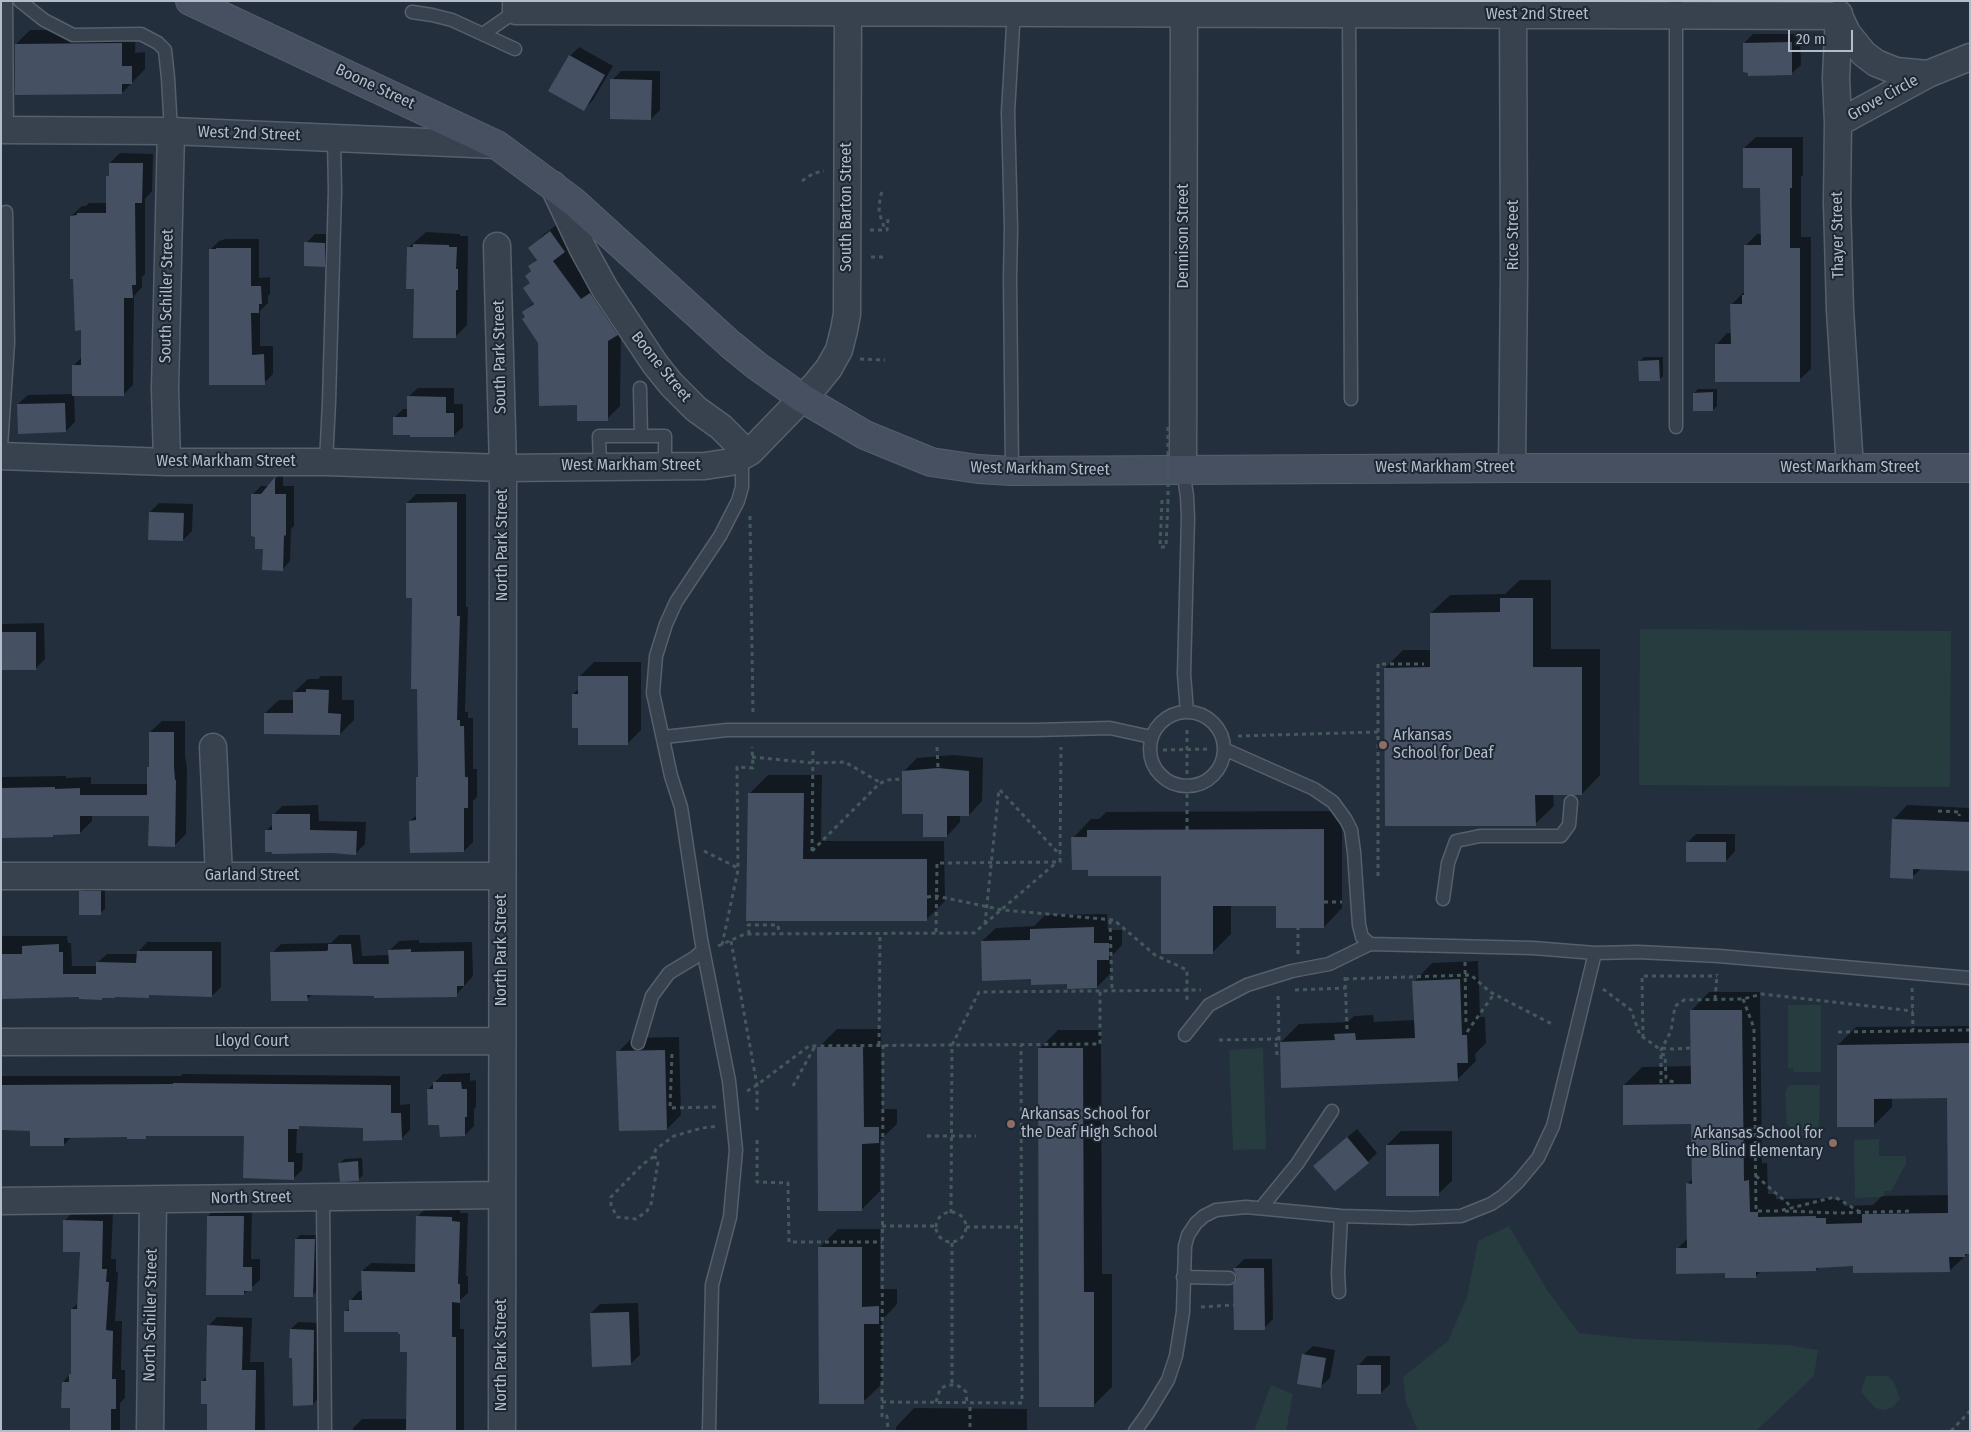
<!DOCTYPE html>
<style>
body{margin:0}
#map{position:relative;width:1971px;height:1432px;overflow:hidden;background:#242f3e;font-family:"Fira Sans Condensed",sans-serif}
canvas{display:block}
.frame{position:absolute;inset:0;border:2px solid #b4bcc9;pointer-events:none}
.scale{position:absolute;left:1788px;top:30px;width:65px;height:22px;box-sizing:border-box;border:2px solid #b4bcc9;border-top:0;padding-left:6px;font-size:15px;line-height:18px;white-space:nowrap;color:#b4bcc9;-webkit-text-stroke:4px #1d2633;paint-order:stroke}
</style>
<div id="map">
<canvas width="1971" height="1432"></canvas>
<div class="frame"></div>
<div class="scale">20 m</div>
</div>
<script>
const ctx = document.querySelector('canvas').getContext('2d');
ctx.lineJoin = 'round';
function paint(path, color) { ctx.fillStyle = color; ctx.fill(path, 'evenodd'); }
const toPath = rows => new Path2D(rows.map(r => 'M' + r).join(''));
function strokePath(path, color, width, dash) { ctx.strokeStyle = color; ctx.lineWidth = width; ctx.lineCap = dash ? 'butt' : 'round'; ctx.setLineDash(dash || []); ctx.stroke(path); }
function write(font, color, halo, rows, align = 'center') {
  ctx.font = font + ' "Fira Sans Condensed",sans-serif'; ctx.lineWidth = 4; ctx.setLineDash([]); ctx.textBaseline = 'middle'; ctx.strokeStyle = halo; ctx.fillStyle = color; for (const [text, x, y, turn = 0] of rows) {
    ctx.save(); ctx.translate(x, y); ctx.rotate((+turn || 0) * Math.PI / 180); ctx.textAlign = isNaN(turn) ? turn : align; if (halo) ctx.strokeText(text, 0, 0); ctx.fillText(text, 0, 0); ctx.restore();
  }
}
const green = toPath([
 [1640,629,1951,631,1950,787,1639,785],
 [1788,1005,1821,1005,1821,1072,1794,1072,1793,1068,1788,1069],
 [1263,1048,1266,1149,1233,1150,1229,1050],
 [1789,1085,1820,1085,1819,1136,1800,1136,1787,1124,1785,1093],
 [1879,1139,1879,1156,1906,1156,1906,1164,1891,1191,1884,1191,1884,1197,1855,1198,1854,1140],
 [1509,1226,1547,1290,1579,1333,1636,1339,1788,1345,1818,1350,1814,1376,1756,1431,1418,1431,1406,1402,1403,1377,1448,1341,1467,1297,1478,1241],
 [1866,1376,1888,1376,1894,1382,1900,1399,1893,1407,1884,1410,1875,1408,1861,1392],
 [1271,1385,1293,1394,1286,1431,1254,1431]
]);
const shadow = toPath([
 [30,30,136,30,135,53,145,52,145,69,122,93,16,44],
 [1753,34,1800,34,1801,65,1791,74,1744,43],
 [579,47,613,66,593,100,584,109,570,56],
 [621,71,660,71,660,110,651,119,612,80],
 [1756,137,1803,137,1803,175,1801,177,1801,237,1811,237,1811,369,1799,380,1716,345,1727,333,1732,333,1731,305,1743,293,1745,293,1745,246,1757,234,1762,234,1762,187,1744,148],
 [120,153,153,154,152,191,145,199,145,274,142,277,142,287,134,296,133,385,123,395,74,395,75,422,66,431,18,404,28,395,74,394,73,366,82,357,82,329,71,216,82,206,86,206,89,203,107,203,107,177,110,174,110,163],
 [564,219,578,238,567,249,594,286,621,331,620,406,607,419,578,404,540,342,523,313,534,302,531,282,526,276,532,270,529,267,538,258,530,248,543,235],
 [426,232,460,234,460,236,468,236,467,325,455,337,415,288,408,248],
 [315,234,334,234,333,256,324,266,306,243],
 [226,239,259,239,259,278,270,277,270,294,268,296,268,303,260,311,260,346,273,346,273,374,264,383,210,384,210,250,219,241],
 [1644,357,1663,357,1663,376,1659,380,1640,361],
 [418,388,454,388,454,404,463,404,463,427,453,436,394,418,403,409,408,409,408,397],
 [1698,389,1717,389,1717,406,1713,410,1694,393],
 [283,471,283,486,294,486,294,526,291,529,290,561,282,570,264,548,253,494,261,486,269,486],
 [416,494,466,494,466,607,468,607,465,712,468,712,468,718,473,718,473,769,477,769,477,797,473,801,473,842,464,851,410,821,417,815,417,778,419,776,419,691,407,503],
 [159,503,193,504,192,531,183,540,150,512],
 [1520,580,1551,580,1551,649,1600,649,1600,775,1582,794,1553,794,1554,806,1535,824,1385,668,1403,650,1431,650,1431,613,1450,595,1505,594],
 [44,623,45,659,36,668,1,669,1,624],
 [594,662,641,662,641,730,627,744,580,727,573,694,580,688,580,676],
 [321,676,342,676,342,700,354,700,354,720,340,734,265,713,279,700,294,700,294,692,308,679,318,679],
 [162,721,185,721,185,755,187,769,186,834,175,845,150,815,92,815,92,821,80,833,55,834,52,836,1,837,2,777,66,776,66,778,91,777,91,784,148,784,148,768,150,766,150,732],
 [953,755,983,758,982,801,969,815,960,815,960,822,947,836,924,812,903,772,917,758],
 [768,775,822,775,821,841,944,841,945,901,926,920,747,920,749,794],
 [318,805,319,821,366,822,365,844,356,853,273,851,266,831,274,823,273,815,282,806],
 [1907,805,1970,808,1970,868,1968,870,1922,868,1912,877,1894,819],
 [1342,811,1342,908,1324,927,1277,904,1231,905,1231,934,1212,953,1162,875,1089,869,1073,838,1091,819,1099,819,1106,812],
 [1696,834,1735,834,1735,851,1726,861,1687,843],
 [85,887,105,887,105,909,100,913,81,892],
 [1107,914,1108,930,1122,930,1122,945,1110,958,1111,973,1097,987,1032,978,982,941,996,928,1034,926,1045,915],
 [339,935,360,935,362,956,390,955,390,950,399,941,419,940,419,943,472,942,473,976,456,995,313,994,307,999,272,953,281,944,331,943],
 [1,936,67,936,68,943,71,943,72,966,97,966,97,963,107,954,138,954,138,952,147,942,221,942,221,987,212,996,150,994,148,996,103,997,102,998,80,995,1,996],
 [1478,961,1480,1017,1485,1017,1486,1043,1475,1054,1476,1061,1457,1080,1281,1042,1299,1024,1348,1022,1354,1016,1373,1015,1374,1022,1415,1020,1414,982,1432,963],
 [1709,992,1760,992,1762,1163,1767,1163,1768,1194,1776,1194,1776,1199,1834,1198,1834,1200,1844,1200,1844,1206,1873,1205,1882,1196,1950,1195,1949,1097,1892,1097,1892,1107,1874,1125,1838,1045,1856,1027,1970,1026,1970,1252,1949,1271,1854,1265,1820,1266,1816,1270,1761,1271,1756,1276,1726,1272,1677,1249,1688,1238,1687,1184,1693,1178,1692,1123,1624,1085,1642,1067,1692,1066,1691,1011],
 [837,1029,881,1029,882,1109,897,1109,897,1124,880,1140,880,1191,862,1209,818,1048],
 [1058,1030,1101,1030,1102,1274,1112,1274,1112,1387,1093,1406,1040,1048],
 [679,1037,681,1115,667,1129,618,1052,632,1038],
 [470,1073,470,1081,476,1080,476,1107,474,1109,474,1126,465,1135,440,1124,428,1089,443,1074],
 [183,1074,400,1076,400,1105,410,1104,410,1130,401,1139,364,1126,301,1125,297,1128,296,1153,303,1153,302,1170,293,1179,245,1134,149,1135,146,1137,128,1136,71,1137,64,1145,32,1130,1,1129,1,1076,181,1076],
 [1357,1129,1377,1153,1368,1162,1324,1157],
 [1401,1131,1452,1131,1452,1181,1438,1194,1387,1145],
 [362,1158,363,1175,359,1179,340,1163,344,1159],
 [218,1207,252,1207,251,1259,260,1259,260,1280,244,1294,208,1216],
 [426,1208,460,1209,460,1213,468,1213,466,1276,468,1276,468,1293,460,1300,460,1329,464,1329,464,1431,353,1431,353,1428,362,1419,407,1419,408,1350,401,1333,345,1312,351,1307,351,1300,359,1291,363,1291,362,1271,371,1263,416,1264,418,1216],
 [75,1210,113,1211,111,1259,116,1259,116,1272,118,1272,115,1321,122,1321,121,1370,125,1370,125,1398,120,1403,120,1431,71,1431,71,1407,63,1382,72,1372,72,1309,79,1302,81,1251,65,1220],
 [838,1229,880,1229,880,1289,897,1289,897,1304,882,1320,882,1384,863,1402,820,1247],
 [300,1235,318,1235,316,1292,312,1296,296,1239],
 [1244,1259,1272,1259,1273,1319,1264,1328,1235,1268],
 [638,1303,640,1355,630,1364,591,1313,600,1304],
 [217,1317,252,1318,250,1362,264,1362,265,1431,208,1431,208,1403,202,1381,207,1376,208,1326],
 [298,1322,320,1323,320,1397,313,1404,291,1329],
 [1313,1346,1335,1350,1330,1378,1320,1387,1303,1355],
 [1367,1356,1390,1356,1390,1384,1381,1393,1358,1366],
 [914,1408,1027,1409,1027,1431,896,1431,896,1427]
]);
const building = toPath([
 [1792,42,1792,75,1748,76,1748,73,1743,72,1743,43],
 [122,43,122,66,132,66,132,84,122,84,122,94,15,95,15,44],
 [569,55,605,75,584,111,548,91],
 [610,79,652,80,651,120,610,119],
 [1743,148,1792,148,1792,188,1790,188,1790,248,1800,248,1800,382,1715,382,1715,344,1731,344,1730,304,1742,304,1742,295,1744,295,1744,245,1761,245,1760,188,1743,188],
 [109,163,143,163,142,203,135,203,136,285,132,285,133,298,124,298,124,396,72,396,72,365,81,365,81,330,75,331,73,279,70,279,70,216,77,215,77,213,106,213,106,176,109,176],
 [550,231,565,252,553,261,581,299,590,293,618,335,608,341,608,421,577,421,577,405,539,406,538,343,522,319,525,317,522,312,534,304,523,288,530,283,525,276,531,271,528,266,537,260,528,248],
 [304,242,325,243,325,267,304,266],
 [413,244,449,245,449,247,457,247,456,269,458,269,458,290,456,290,456,338,413,338,414,289,406,289,407,247,413,247],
 [216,248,251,248,251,286,261,286,262,304,259,304,259,313,251,313,252,355,264,354,265,385,209,385,209,249,216,249],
 [1659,360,1660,381,1639,381,1638,361],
 [1713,392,1713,411,1693,411,1693,393],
 [407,396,446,397,446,413,454,413,454,437,410,437,410,435,393,435,393,417,407,417],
 [65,403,66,432,18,434,17,404],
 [275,477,275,494,286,494,286,535,284,536,283,571,262,570,263,549,255,549,255,537,251,536,251,494,261,494],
 [457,502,457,616,460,616,457,720,460,720,460,726,464,726,465,777,468,777,468,808,464,808,464,852,410,853,409,821,416,820,416,777,418,777,417,691,417,689,411,689,412,598,406,598,406,503],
 [149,512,184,513,183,541,148,540],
 [1500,598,1533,598,1533,667,1582,667,1582,795,1535,795,1536,826,1385,826,1384,668,1430,667,1430,613,1500,612],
 [1,632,36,632,36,670,1,670],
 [578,676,628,676,628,745,578,745,578,728,572,728,572,694,578,694],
 [306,689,329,690,328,713,341,714,340,735,264,734,264,713,293,713,293,692,306,692],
 [149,732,174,732,174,767,175,780,176,780,175,847,148,846,149,816,80,816,80,834,53,835,53,837,1,838,1,788,55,787,55,789,80,788,80,795,147,795,147,767,149,767],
 [938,768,969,771,969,816,947,816,947,837,923,837,923,814,902,814,902,771],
 [748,793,804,793,803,859,927,859,927,921,746,921],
 [272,814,310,814,310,830,357,831,356,855,332,853,272,854,272,852,265,852,265,830,272,830],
 [1892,819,1970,822,1969,871,1913,869,1913,879,1890,878],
 [1324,829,1324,928,1276,928,1276,906,1213,906,1213,954,1161,954,1161,876,1088,876,1088,870,1072,870,1071,837,1087,837,1087,830],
 [1686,842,1726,842,1726,862,1686,862],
 [79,891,101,891,101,915,79,915],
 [1094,927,1094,943,1109,943,1109,960,1097,960,1097,988,1067,989,1067,984,1031,985,1031,979,982,981,981,941,1030,940,1030,929],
 [59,944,59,952,63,952,63,974,96,974,96,962,136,963,137,951,212,951,212,997,149,995,149,998,115,997,115,998,102,998,102,1000,79,999,79,997,1,999,1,954,22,954,22,946],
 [328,944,351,944,353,964,389,964,388,950,411,949,411,952,464,951,464,986,457,986,457,997,374,998,374,996,307,995,308,1001,271,1001,270,952,326,951,328,950],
 [1460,979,1462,1035,1467,1035,1468,1063,1457,1063,1458,1081,1281,1088,1280,1042,1335,1040,1334,1034,1355,1033,1356,1040,1415,1038,1412,981],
 [1690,1010,1742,1010,1744,1181,1749,1180,1750,1212,1758,1212,1758,1217,1816,1216,1816,1218,1826,1218,1826,1224,1862,1223,1862,1214,1948,1213,1947,1098,1874,1099,1874,1127,1837,1127,1837,1045,1970,1043,1970,1254,1965,1254,1965,1257,1949,1257,1950,1272,1853,1273,1853,1266,1816,1268,1816,1271,1756,1272,1756,1278,1725,1278,1725,1273,1676,1274,1676,1248,1687,1248,1686,1183,1692,1184,1691,1124,1623,1125,1623,1085,1691,1084],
 [817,1047,863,1047,864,1127,879,1127,879,1143,862,1144,862,1211,818,1211],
 [1038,1048,1083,1048,1084,1292,1094,1292,1094,1407,1039,1407],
 [665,1050,667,1130,619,1131,616,1051],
 [433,1082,461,1082,462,1089,467,1089,467,1117,465,1117,465,1136,440,1137,439,1125,428,1125,427,1089,433,1089],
 [173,1083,391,1085,391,1113,401,1113,402,1140,363,1141,363,1128,299,1126,299,1129,288,1129,288,1162,294,1162,294,1180,243,1178,244,1136,146,1136,146,1139,127,1139,127,1137,64,1138,64,1146,30,1146,30,1131,1,1130,1,1085,173,1084],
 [1347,1137,1369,1163,1335,1191,1313,1166],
 [1439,1144,1439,1196,1386,1196,1386,1145],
 [358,1161,359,1181,340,1182,338,1163],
 [207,1216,244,1216,243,1267,252,1267,252,1291,244,1291,244,1295,206,1295],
 [416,1216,452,1217,452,1221,460,1222,458,1284,460,1284,460,1303,452,1302,452,1337,456,1337,456,1431,406,1431,407,1352,400,1352,400,1334,398,1334,398,1332,344,1332,344,1311,349,1311,349,1300,362,1300,361,1271,415,1272],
 [63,1220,103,1221,102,1269,107,1269,106,1282,109,1282,106,1330,113,1331,112,1379,116,1379,116,1409,111,1409,111,1431,70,1431,70,1408,61,1408,62,1382,69,1382,69,1374,71,1374,71,1309,77,1309,80,1252,63,1252],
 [295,1239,315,1239,313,1297,294,1297],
 [818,1247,862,1247,862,1307,879,1306,879,1324,864,1324,864,1404,819,1404],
 [1233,1268,1264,1268,1265,1330,1234,1330,1233,1285,1237,1278],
 [629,1312,631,1365,592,1367,590,1313],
 [207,1325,243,1327,242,1370,256,1370,255,1431,207,1431,207,1404,201,1404,201,1381,206,1381],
 [290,1329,314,1330,313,1405,293,1406,292,1358,289,1358],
 [1302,1354,1326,1358,1321,1388,1297,1384],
 [1357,1365,1381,1365,1381,1394,1357,1394]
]);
const path = toPath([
 [802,181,814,173,824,171],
 [882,192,880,197,879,212,885,230],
 [870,230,887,230,888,219],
 [871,257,887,257],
 [860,359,885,360],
 [1162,500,1160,547,1166,547,1168,503],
 [750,516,753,714],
 [1238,736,1378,732],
 [937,747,938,768],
 [1163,750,1209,749],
 [752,757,813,763,845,762,881,783],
 [1000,790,1060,855],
 [1938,811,1960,812,1959,816],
 [1187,830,1187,728],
 [704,851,738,868],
 [812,851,879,784,887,780,902,779],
 [812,851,813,747],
 [1378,876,1378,664,1424,664],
 [927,897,936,896,1003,910,1114,920,1155,955,1187,970,1187,1003],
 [1324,902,1342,902],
 [1110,920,1112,991],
 [985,924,999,789],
 [936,932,937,863,1060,862,1061,747],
 [749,934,748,925,778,925,779,933],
 [731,941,757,1085,757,1110],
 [722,945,738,870,737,767,753,768,752,747],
 [718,946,745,934,974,933,1057,862],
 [1298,954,1298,928],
 [1465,962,1466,1022],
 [1345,977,1347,1029],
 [1345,979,1471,975,1490,992,1552,1024],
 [1912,988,1913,1030],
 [1603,989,1631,1010,1640,1035,1661,1050],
 [1295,990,1346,988],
 [1715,999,1717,974],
 [1743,999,1754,1028,1756,1211,1779,1211,1835,1197,1860,1212],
 [1467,1032,1494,994],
 [1838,1032,1970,1030],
 [1643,1038,1642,976,1717,976],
 [1219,1040,1278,1039],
 [879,1045,880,933],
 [883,1045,882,1417,887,1416,888,1431],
 [1662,1048,1672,1049,1690,1048],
 [672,1054,670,1108,716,1107],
 [1661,1054,1665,1055,1666,1078,1669,1081,1675,1082],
 [1277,1055,1276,1043,1279,1039,1278,993],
 [1661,1083,1661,1050,1671,1031,1675,1006,1684,1000,1743,999,1762,994,1913,1011],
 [793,1086,815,1046],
 [747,1091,757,1085,809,1046,1100,1044,1100,991],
 [927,1136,976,1136],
 [757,1140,757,1182,788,1183,789,1242,882,1242],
 [653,1157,657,1158,658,1162,651,1204,647,1211,636,1219,617,1217,611,1205,611,1197,643,1164,653,1157,656,1149,674,1136,702,1128,718,1126],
 [1756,1176,1793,1208],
 [1785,1211,1837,1213,1913,1211],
 '936 1227a15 15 0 1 1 30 0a15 15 0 1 1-30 0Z',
 [951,1213,952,1045,979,992,1201,990],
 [882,1226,936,1226],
 [966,1227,1022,1227],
 [952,1243,952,1385],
 [1201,1307,1234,1305],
 [882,1402,1022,1403,1021,1045],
 [936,1402,940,1389,947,1385,957,1385,963,1389,966,1392,967,1403],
 [970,1427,970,1403],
 [1951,1431,1970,1411]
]);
const lane = toPath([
 [6,1,7,130],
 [20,1,44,20,73,35,141,34,158,43,165,50,168,78,171,131],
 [1349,11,1351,399],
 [412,12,432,15,452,20,515,49],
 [483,34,516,11],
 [640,388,641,436],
 [1676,427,1676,1],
 [1,446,8,343,6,212],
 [326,462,329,402,335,191,334,138],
 [600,466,599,436,665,436,665,466],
 [1183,470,1187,496,1188,517,1184,674,1187,712],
 [1012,471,1010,279,1011,229,1008,112,1014,9],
 '1150 749a37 37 0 1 1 74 0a37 37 0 1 1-74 0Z',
 [664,737,727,730,1035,730,1110,728,1151,737],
 [1224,749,1314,789,1333,802,1346,820,1351,830,1354,852,1359,925,1362,937,1370,944,1533,948,1595,953,1638,952,1719,956,1970,978],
 [1443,899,1448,863,1456,841,1480,836,1561,836,1569,825,1571,802],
 [1185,1035,1209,1005,1247,985,1292,971,1329,964,1370,944],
 [638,1043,652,996,669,973,694,958,703,950],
 [323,1198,325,1431],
 [1261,1208,1297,1164,1332,1111],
 [1183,1277,1229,1278],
 [1339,1292,1338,1273,1341,1216],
 [709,1431,712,1285,730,1217,736,1150,729,1081,701,939,681,807,671,776,653,693,656,656,666,624,676,602,720,536,738,501,742,487,742,456],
 [1135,1431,1148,1413,1168,1380,1176,1356,1183,1312,1185,1246,1188,1235,1196,1223,1204,1216,1216,1210,1246,1207,1341,1216,1410,1218,1461,1216,1491,1204,1503,1196,1518,1182,1538,1158,1553,1126,1595,953]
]);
const street = toPath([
 [516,1,516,11,530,11,1839,16,1847,33,1864,54,1876,63,1896,71,1928,74],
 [1839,14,1836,78,1838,123,1837,203,1840,310,1850,468],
 [1838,123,1928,74,1970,57],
 [1,130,171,131,497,145],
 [553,185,583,249,605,289,655,364,671,384,696,409,721,427,737,443,742,456],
 [497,246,503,468,502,1431],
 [1,456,167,462,326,462,503,468,705,466,731,462,750,452,816,384,829,368,839,350,844,330,847,314,848,1],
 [167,462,165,389,171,131],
 [1512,468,1514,272,1513,1],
 [1183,470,1184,1],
 [213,747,219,876],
 [1,876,502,876],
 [1,1042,502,1041],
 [1,1201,502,1195],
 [150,1431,153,1200]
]);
const secondary = toPath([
 [190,1,497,145,574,202,730,344,757,366,802,398,865,435,931,462,978,469,1012,471,1512,468,1970,468]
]);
const pathBridge = toPath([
 [1168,503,1168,423]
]);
const markers = [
 [1383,745,5,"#8d6e63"],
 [1011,1124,5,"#8d6e63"],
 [1833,1143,5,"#8d6e63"]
];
const streetNames = [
 ["West 2nd Street",1537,15],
 ["Boone Street",375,87,25],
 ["Grove Circle",1883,98,-29],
 ["West 2nd Street",249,134,2],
 ["South Barton Street",847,207,-90],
 ["Rice Street",1514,235,-90],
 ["Thayer Street",1838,235,-91],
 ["Dennison Street",1184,236,-90],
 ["South Schiller Street",167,296,-89],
 ["South Park Street",500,357,-91],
 ["Boone Street",661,367,51],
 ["West Markham Street",226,462],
 ["West Markham Street",631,466],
 ["West Markham Street",1445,468],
 ["West Markham Street",1850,468],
 ["West Markham Street",1040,469,1],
 ["North Park Street",503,545,-90],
 ["Garland Street",252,876],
 ["North Park Street",502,950,-90],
 ["Lloyd Court",252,1042],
 ["North Street",251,1198,-1],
 ["North Schiller Street",151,1315,-89],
 ["North Park Street",502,1355,-90]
];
const poiNames = [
 ["Arkansas",1393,736],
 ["School for Deaf",1393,754],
 ["Arkansas School for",1021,1115],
 ["the Deaf High School",1021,1133],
 ["Arkansas School for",1823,1134,"right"],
 ["the Blind Elementary",1823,1152,"right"]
];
paint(green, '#263c3f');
paint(shadow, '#0007');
paint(building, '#455162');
strokePath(lane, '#565f6c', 15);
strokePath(street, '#565f6c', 29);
strokePath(secondary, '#565f6c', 30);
strokePath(path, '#44595c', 3, [4, 4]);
strokePath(lane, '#38414e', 12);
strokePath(street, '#38414e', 26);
strokePath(secondary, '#465061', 28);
strokePath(pathBridge, '#44595c', 3, [4, 4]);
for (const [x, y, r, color] of markers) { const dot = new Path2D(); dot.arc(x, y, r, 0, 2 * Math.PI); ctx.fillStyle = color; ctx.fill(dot); strokePath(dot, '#1d2633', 2); }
write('16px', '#b4bcc9', '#1d2633', streetNames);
write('16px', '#b4bcc9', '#1d2633', poiNames, 'left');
</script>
